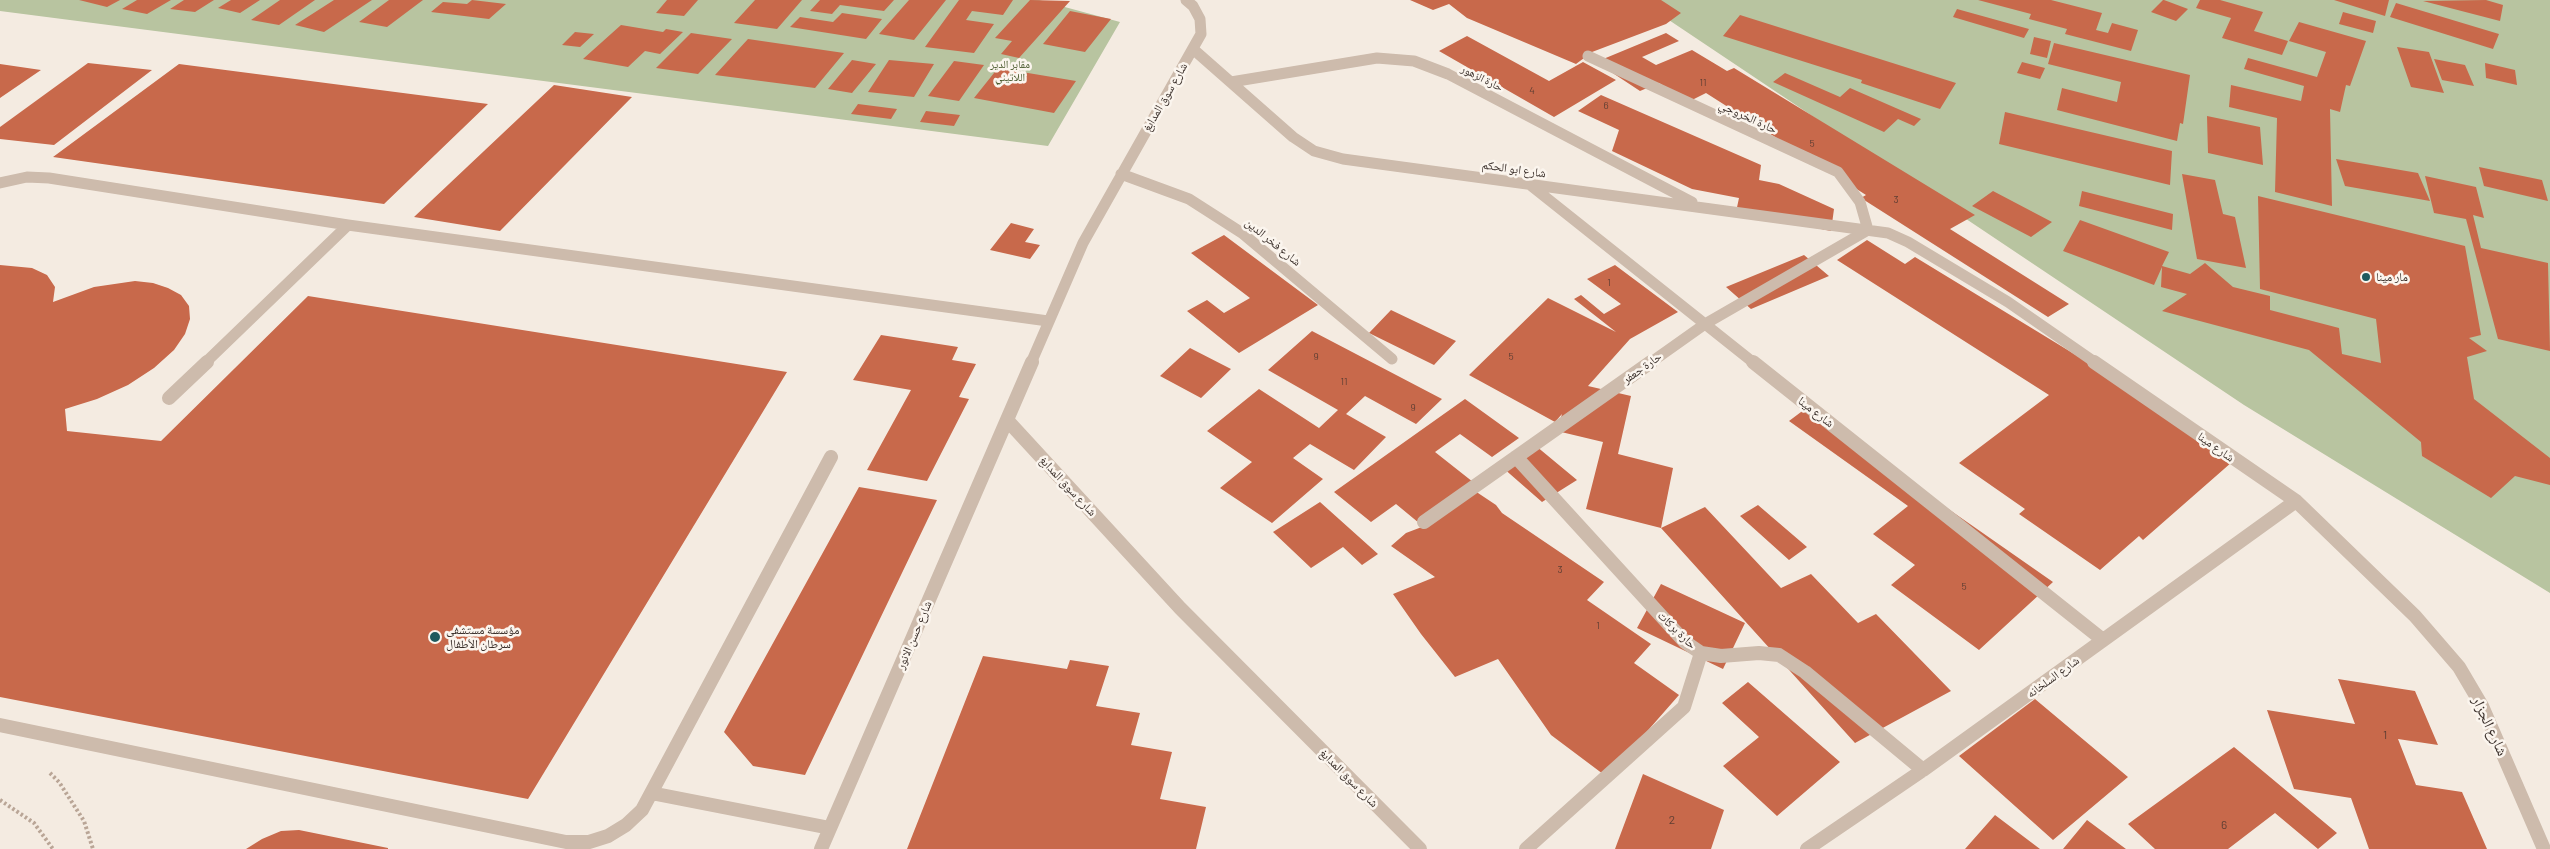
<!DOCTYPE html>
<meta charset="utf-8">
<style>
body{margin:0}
canvas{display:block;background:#f4ebe1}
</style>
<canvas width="2550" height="849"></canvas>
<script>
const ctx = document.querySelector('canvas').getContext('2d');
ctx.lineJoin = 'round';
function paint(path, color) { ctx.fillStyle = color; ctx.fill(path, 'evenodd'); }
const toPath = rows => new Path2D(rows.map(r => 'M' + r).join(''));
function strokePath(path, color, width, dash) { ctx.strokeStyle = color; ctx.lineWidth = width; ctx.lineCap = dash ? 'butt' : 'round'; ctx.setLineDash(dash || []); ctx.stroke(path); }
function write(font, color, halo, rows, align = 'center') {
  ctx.font = font + ' Barlow,"Noto Naskh Arabic",sans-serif'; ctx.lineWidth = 5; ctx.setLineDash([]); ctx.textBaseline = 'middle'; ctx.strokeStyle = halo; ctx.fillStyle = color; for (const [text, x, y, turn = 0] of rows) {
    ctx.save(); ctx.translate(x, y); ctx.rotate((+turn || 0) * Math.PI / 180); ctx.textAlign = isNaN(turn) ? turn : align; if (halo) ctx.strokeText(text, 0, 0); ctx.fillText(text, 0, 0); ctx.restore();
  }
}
const green = toPath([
 [0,0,1039,0,1120,22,1048,146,0,11],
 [1639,0,2550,0,2550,593,2244,405]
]);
const building = toPath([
 [79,0,120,0,107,7],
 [137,0,171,0,147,14,122,9],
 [184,0,214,0,195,12,170,9],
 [231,0,260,0,240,13,218,8],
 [280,0,315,0,279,25,251,20],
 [334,0,372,0,324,32,295,25],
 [389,0,423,0,387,27,359,22],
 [472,0,506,4,489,19,431,12,443,2,467,4],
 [667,0,698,0,684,16,656,13],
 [755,0,802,0,777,29,734,23],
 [820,0,894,0,884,11,840,5,832,14,810,11],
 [909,0,946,0,914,40,879,34],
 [959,0,1013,0,1003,15,972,11,966,20,994,24,974,53,925,47],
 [1030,0,1070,1,1019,58,1001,54,1012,41,995,38],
 [1410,0,1661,0,1681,13,1666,24,1592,52,1576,64,1467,18,1449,4,1433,10],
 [1978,0,2051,0,2102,13,2096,30,2108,33,2112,23,2138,30,2131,51,2065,34,2067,29,2029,19,2031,14],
 [2163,0,2164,0,2188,9,2176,21,2151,12],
 [2200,0,2220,0,2263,12,2254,31,2288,41,2282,55,2222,38,2231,18,2196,8],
 [2334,0,2389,0,2385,16],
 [2486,0,2503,5,2500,21,2423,1],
 [2396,3,2499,34,2493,49,2390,17],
 [1957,9,2029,29,2024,38,1953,17],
 [1070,11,1111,19,1085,52,1043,44],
 [2343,12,2376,21,2373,33,2339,24],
 [842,13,882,19,866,39,790,27,800,17,833,22],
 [1740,15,1956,83,1940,109,1861,83,1862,80,1723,36],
 [2299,22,2366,41,2350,86,2346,85,2340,112,2330,109,2332,206,2275,192,2277,118,2229,107,2231,85,2301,101,2304,86,2244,69,2248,58,2317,77,2326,52,2289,41],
 [621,25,663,32,666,29,683,32,660,54,645,51,628,67,583,59],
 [575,32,594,34,580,47,562,45],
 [691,33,732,39,698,74,656,68],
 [1666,33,1679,41,1642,57,1656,65,1692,50,1727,71,1734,68,1975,215,1950,229,2069,304,2048,317,1861,198,1866,195,1706,93,1688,102,1659,83,1640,91,1596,62],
 [1467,36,1549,81,1583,62,1616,80,1554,117,1439,51],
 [2034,37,2051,41,2047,58,2030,54],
 [748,39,844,53,815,88,715,75],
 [2054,43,2190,75,2183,124,2180,123,2177,141,2057,110,2062,88,2117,102,2121,82,2048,64],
 [2397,47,2429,52,2444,93,2411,87],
 [2434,59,2465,65,2474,86,2442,80],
 [852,60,876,64,852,93,828,89],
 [889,60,934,64,914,97,868,92],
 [954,61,984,65,959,101,928,96],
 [2022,62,2045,68,2040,79,2017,73],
 [88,63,152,70,54,145,0,139,0,127],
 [2485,63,2515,70,2517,85,2486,78],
 [0,64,41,70,0,98],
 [179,64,488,104,384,204,53,157],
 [998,68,1076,81,1054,113,974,98],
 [1785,73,1840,97,1850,88,1921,119,1914,126,1898,119,1884,132,1773,82],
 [554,85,632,97,500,231,414,217],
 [1601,95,1761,165,1759,180,1779,184,1834,209,1831,231,1736,212,1739,198,1692,189,1612,151,1619,130,1578,111],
 [858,104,897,109,891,119,851,114],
 [926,111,960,115,954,126,920,122],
 [2005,112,2172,151,2170,185,1999,144],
 [2207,116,2260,127,2263,165,2208,153],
 [2336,159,2418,173,2430,201,2345,186],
 [2479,167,2542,180,2548,201,2484,186],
 [2182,174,2215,180,2223,214,2235,217,2246,268,2197,259],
 [2425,176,2476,187,2484,218,2473,215,2481,248,2548,263,2550,351,2498,339,2466,219,2434,213],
 [1993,191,2052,222,2031,237,1972,206],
 [2082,191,2173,214,2172,230,2079,206],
 [2258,196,2465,246,2481,335,2469,338,2487,351,2467,357,2474,399,2550,458,2550,485,2515,476,2491,498,2422,456,2421,442,2309,350,2162,311,2187,294,2161,287,2162,267,2154,285,2063,251,2080,220,2169,252,2162,266,2190,274,2205,263,2233,287,2270,296,2270,310,2339,328,2342,354,2381,363,2376,319,2260,289],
 [1011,223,1034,229,1025,242,1040,245,1030,259,990,250],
 [1224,235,1318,305,1239,353,1187,311,1207,300,1224,313,1250,298,1191,253],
 [1867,240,1905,264,1915,257,2240,455,2143,540,2139,536,2100,570,2019,514,2025,509,1959,463,2049,395,1837,260],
 [1804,255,1829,276,1751,309,1726,287],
 [0,265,32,268,47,275,55,287,53,302,94,287,135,281,153,283,168,288,181,295,189,306,190,319,185,334,174,350,154,368,128,385,97,399,65,409,67,431,161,441,308,296,787,372,528,799,0,697],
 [1615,265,1678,312,1630,339,1588,386,1631,396,1618,454,1673,468,1661,528,1705,507,1781,588,1811,574,1858,623,1876,614,1951,691,1855,743,1661,528,1586,509,1603,442,1557,431,1562,414,1555,422,1469,375,1548,298,1616,332,1574,299,1581,295,1604,314,1621,304,1587,279],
 [1391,310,1456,341,1434,365,1369,333],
 [1312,331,1442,399,1416,424,1365,396,1346,414,1386,437,1354,470,1310,444,1293,458,1323,479,1272,523,1220,488,1252,462,1207,431,1259,389,1319,428,1338,410,1268,370],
 [881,335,958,347,952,360,976,364,959,397,969,399,927,481,867,470,911,390,853,380],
 [1190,348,1231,369,1201,398,1160,376],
 [1465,399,1519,438,1492,457,1460,434,1435,452,1473,482,1419,523,1396,504,1371,522,1334,492],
 [1805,409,2053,582,1979,650,1891,585,1915,565,1873,534,1908,506,1789,421],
 [1536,446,1577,480,1542,502,1502,467],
 [859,487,937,500,805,775,753,766,724,732],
 [1472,489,1496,505,1502,513,1604,582,1587,600,1651,644,1634,663,1679,695,1607,777,1551,735,1498,659,1455,677,1421,634,1393,594,1435,577,1391,546,1406,533,1435,522],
 [1320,502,1378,554,1362,565,1343,547,1311,568,1273,532],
 [1758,505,1807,547,1789,560,1740,516],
 [1661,584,1745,623,1723,669,1637,628],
 [983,656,1067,669,1070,660,1109,666,1096,706,1140,713,1131,745,1172,752,1160,799,1206,807,1196,849,907,849],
 [2338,679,2415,691,2438,745,2398,739,2416,785,2462,792,2487,849,2369,849,2351,798,2294,789,2267,710,2355,724],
 [1748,682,1840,762,1777,816,1723,766,1759,737,1722,703],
 [2035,699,2128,777,2053,840,1959,756],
 [2234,747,2337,833,2318,849,2275,813,2228,849,2155,849,2128,824],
 [1643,774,1724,810,1711,849,1615,849],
 [1995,815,2040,849,1965,849],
 [2087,820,2126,849,2063,849],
 [299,830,388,848,388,849,246,849,262,839,281,831]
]);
const path = toPath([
 [50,773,59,782,84,821,93,849],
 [0,800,34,823,53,849]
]);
const minorFar1 = toPath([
 [1193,49,1293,137,1314,151,1343,159,1888,233,1908,242,2008,302,2096,363],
 [1588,56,1838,172,1860,202,1868,230],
 [1231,82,1377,58,1414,61,1448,74,1692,202],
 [1121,174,1189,199,1242,233,1392,359],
 [0,183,27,177,49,178,348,225,1048,321],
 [1529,184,1754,363],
 [205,363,348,225],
 [1031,363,1083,243,1201,34,1200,19,1193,6,1186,0],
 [1650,363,1705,324,1868,230]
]);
const minor = toPath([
 [1753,362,2103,640],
 [2094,362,2296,501,2415,616,2459,667,2482,706,2544,849],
 [169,398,207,362],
 [1007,420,1180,608,1420,849],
 [1516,457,1685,642,1701,653,1721,656,1759,653,1779,655,1805,672,1923,770],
 [1424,522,1651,362],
 [0,725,566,842,589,842,608,836,626,825,642,810,831,457],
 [651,793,830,828],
 [821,849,1032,362],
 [1526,849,1684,707,1701,653],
 [1807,849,1923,770,2296,501]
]);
const markers = [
 [2366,277,5,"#1f5a5e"],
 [435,637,6,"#1f5a5e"]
];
const numberNames = [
 ["11",1703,83],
 ["4",1532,91],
 ["6",1606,106],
 ["5",1812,144],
 ["3",1896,200],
 ["1",1609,283],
 ["9",1316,357],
 ["5",1511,357],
 ["11",1344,382],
 ["9",1413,408],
 ["3",1560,570],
 ["5",1964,587],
 ["1",1598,626]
];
const farParknames = [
 ["مقابر الدير",1010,64],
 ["اللاتيني",1010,77]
];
const farStreetnames = [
 ["حارة الزهور",1482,78,27]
];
const streetNames = [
 ["شارع سوق المدابغ",1165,97,-60],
 ["حارة الخروجي",1748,117,25],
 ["شارع ابو الحكم",1514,169,8],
 ["شارع فخر الدين",1273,242,39],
 ["حارة جعفر",1642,368,-35],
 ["شارع مينا",1816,412,38],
 ["شارع مينا",2216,447,35],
 ["شارع سوق المدابغ",1068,486,47],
 ["حارة بركات",1677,630,44],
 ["شارع حسن الانور",914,635,-67],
 ["شارع السلخانه",2053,677,-36],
 ["شارع سوق المدابغ",1349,778,45]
];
const poiNames = [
 ["مار مينا",2376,277],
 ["مؤسسة مستشفى",446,630],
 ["سرطان الأطفال",446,644]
];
const nearNumbernames = [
 ["1",2385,735],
 ["2",1672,820],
 ["6",2224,825]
];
const nearStreetnames = [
 ["شارع الجزار",2490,726,65]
];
paint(green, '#b8c4a0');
paint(building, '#c8694b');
strokePath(path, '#b9a596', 4, [2.5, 2.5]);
strokePath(minorFar1, '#cdbbac', 11);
strokePath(minor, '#cdbbac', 14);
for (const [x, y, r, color] of markers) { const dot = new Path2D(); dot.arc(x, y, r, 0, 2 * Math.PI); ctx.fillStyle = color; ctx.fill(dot); strokePath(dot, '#fbf5ee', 2); }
write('10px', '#5e3e33', null, numberNames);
write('11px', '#4a5a2e', '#fbf5ee', farParknames);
write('11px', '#3b302b', '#fbf5ee', farStreetnames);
write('12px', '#3b302b', '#fbf5ee', streetNames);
write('12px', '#3b302b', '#fbf5ee', poiNames, 'left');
write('12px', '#5e3e33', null, nearNumbernames);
write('15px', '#3b302b', '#fbf5ee', nearStreetnames);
</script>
